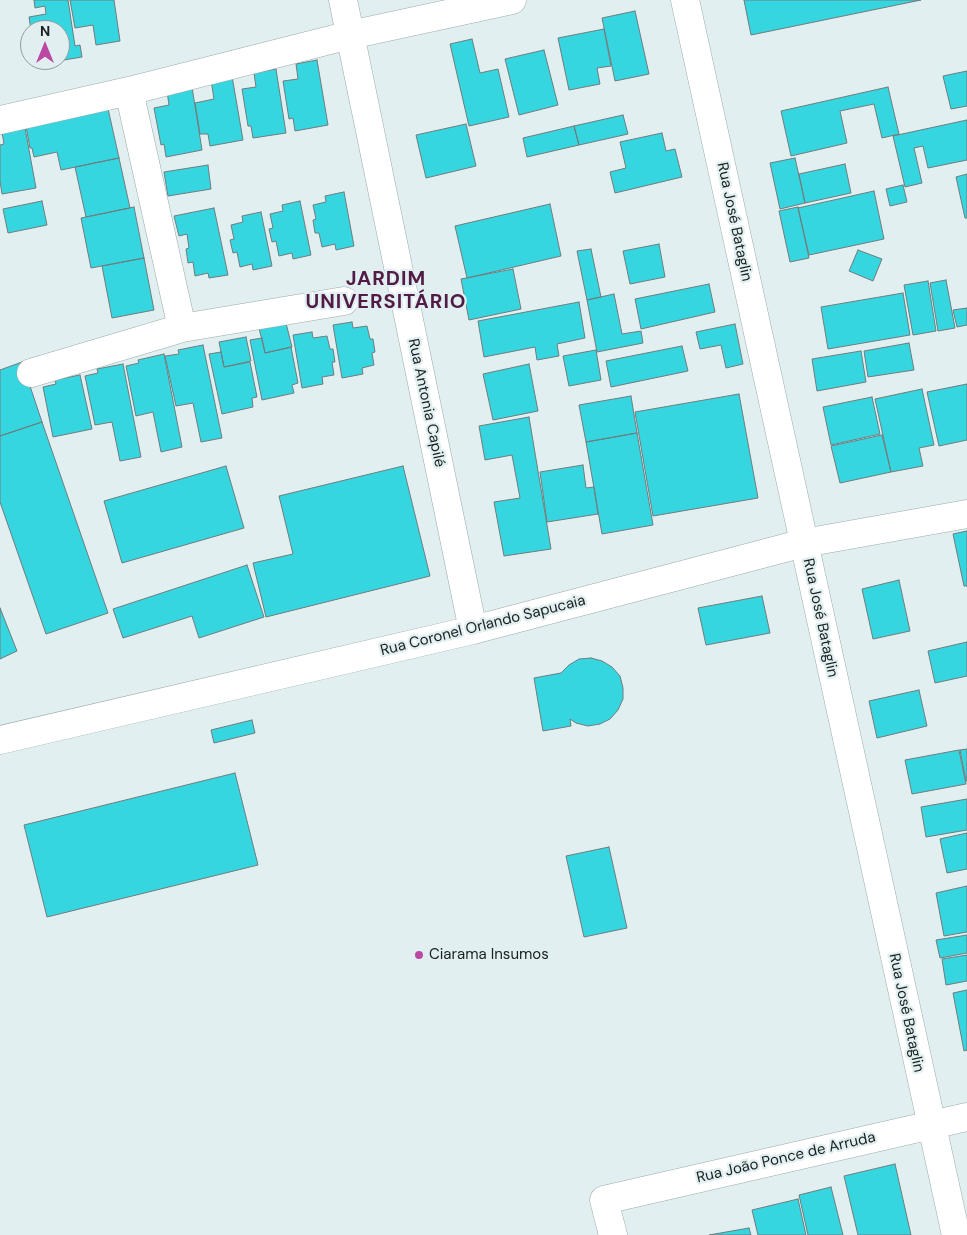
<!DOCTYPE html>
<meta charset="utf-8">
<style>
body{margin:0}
#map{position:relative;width:967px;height:1235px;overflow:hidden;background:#e1eff0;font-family:"DM Sans",sans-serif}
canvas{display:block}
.north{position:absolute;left:20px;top:20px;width:50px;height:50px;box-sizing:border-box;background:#e1eff0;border:1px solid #919c9d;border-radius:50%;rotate:0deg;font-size:14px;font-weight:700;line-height:20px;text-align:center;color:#1a1f20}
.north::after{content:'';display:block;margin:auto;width:18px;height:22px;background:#bb49a3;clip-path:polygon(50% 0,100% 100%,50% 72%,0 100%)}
</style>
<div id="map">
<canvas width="967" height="1235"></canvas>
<div class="north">N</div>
</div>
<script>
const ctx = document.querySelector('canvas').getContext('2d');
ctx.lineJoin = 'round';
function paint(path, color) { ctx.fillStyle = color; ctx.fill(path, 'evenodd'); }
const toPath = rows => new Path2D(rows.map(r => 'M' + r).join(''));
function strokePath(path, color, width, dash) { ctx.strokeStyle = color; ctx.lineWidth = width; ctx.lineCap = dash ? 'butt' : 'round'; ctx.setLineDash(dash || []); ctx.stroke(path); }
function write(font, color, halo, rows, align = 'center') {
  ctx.font = font + ' "DM Sans",sans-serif'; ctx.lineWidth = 4.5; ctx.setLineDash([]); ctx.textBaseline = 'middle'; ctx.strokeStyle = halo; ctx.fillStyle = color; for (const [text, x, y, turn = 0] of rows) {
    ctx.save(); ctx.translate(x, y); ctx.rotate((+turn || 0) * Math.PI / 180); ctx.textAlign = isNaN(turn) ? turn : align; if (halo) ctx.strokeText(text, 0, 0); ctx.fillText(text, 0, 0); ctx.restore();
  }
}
const building = toPath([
 [34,0,68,0,75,46,80,45,82,57,46,63,46,60,60,60,60,30,31,30,29,17,46,14,45,6,35,8,34,0],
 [70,0,114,0,120,41,96,45,93,25,75,28,70,0],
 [744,0,921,0,751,35,744,0],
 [635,11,649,74,615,81,602,18,635,11],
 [604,29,611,66,597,68,600,84,569,90,558,38,604,29],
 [472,39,480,73,498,69,509,117,469,126,450,44,472,39],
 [544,50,558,105,519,115,505,59,544,50],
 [317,60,328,125,295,131,293,118,289,119,283,81,298,79,296,64,317,60],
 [276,69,286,133,253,138,251,126,248,126,242,89,256,87,254,73,276,69],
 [967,71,967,106,951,109,943,76,967,71],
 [232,76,243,140,210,146,208,134,200,134,195,103,214,99,211,80,232,76],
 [192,87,202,150,166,157,164,144,161,145,154,108,169,105,167,91,192,87],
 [888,87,899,134,882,138,874,104,840,111,847,143,791,156,781,111,888,87],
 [107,104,119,158,61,170,57,152,34,157,32,148,30,148,25,121,107,104],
 [623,115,628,134,579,145,574,126,623,115],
 [967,120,967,160,928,168,923,146,914,148,922,183,905,187,893,136,967,120],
 [466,124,476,166,426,178,416,135,466,124],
 [574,126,579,145,527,157,523,138,574,126],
 [25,128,36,188,2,194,0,181,0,145,4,144,2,132,25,128],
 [662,133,666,151,675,149,682,177,615,193,610,172,626,168,620,142,662,133],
 [119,158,130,208,86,217,75,167,119,158],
 [795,158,805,203,780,209,770,163,795,158],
 [845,164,851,193,805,203,799,174,845,164],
 [208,165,211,189,168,196,164,172,208,165],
 [967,174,967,218,965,218,956,177,967,174],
 [903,185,907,202,890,206,886,189,903,185],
 [874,191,884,239,809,255,798,208,874,191],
 [344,192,354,246,336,250,335,244,322,247,319,233,315,233,313,220,316,219,313,205,326,202,325,196,344,192],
 [42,201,47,225,8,233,3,209,42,201],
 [300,201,311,255,293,259,292,253,279,256,276,241,272,242,269,229,273,228,270,214,283,211,282,205,300,201],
 [550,204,561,256,467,278,455,226,550,204],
 [134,207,144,258,91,268,81,218,134,207],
 [798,207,809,258,790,262,779,211,798,207],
 [214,208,228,275,209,278,208,273,195,276,193,262,188,263,186,249,189,248,187,234,179,236,174,216,214,208],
 [261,212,272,266,253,270,252,264,240,267,237,252,233,253,230,240,234,239,231,225,243,222,242,216,261,212],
 [659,244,665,277,630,284,623,251,659,244],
 [591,249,601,297,587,300,577,251,591,249],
 [858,250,882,259,873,281,849,271,858,250],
 [144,258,154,310,112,318,102,266,144,258],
 [513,269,521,309,469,320,461,279,513,269],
 [946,280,955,328,938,331,930,283,946,280],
 [928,281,936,331,913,335,904,285,928,281],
 [709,284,715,312,641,329,635,299,709,284],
 [903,293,910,335,828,349,821,307,903,293],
 [614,294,622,334,641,331,643,343,597,352,587,300,614,294],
 [579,302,585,338,557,344,559,356,537,360,535,347,484,357,478,321,579,302],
 [967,308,967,325,957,327,953,310,967,308],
 [352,322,353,328,367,326,370,339,373,339,375,352,372,353,374,365,362,368,363,374,342,378,333,325,352,322],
 [286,323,292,347,265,353,259,328,286,323],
 [735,324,743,364,726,368,721,345,700,349,696,332,735,324],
 [312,332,313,338,327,336,330,349,333,349,335,362,332,362,334,375,322,377,323,384,302,388,293,335,312,332],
 [246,337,251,361,224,367,219,342,246,337],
 [262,338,265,353,291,347,298,383,292,385,294,393,262,400,250,340,262,338],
 [909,343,914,370,868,377,864,351,909,343],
 [203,345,222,438,201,442,193,403,176,406,165,356,179,354,178,350,203,345],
 [682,346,688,371,611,387,606,361,682,346],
 [596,350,601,380,569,386,563,356,596,350],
 [861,351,866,382,817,391,812,359,861,351],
 [221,352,224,367,250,362,257,397,252,398,253,407,222,414,209,354,221,352],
 [164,354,182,447,161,452,153,412,136,416,126,366,139,363,138,360,164,354],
 [22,362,42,422,0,436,0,370,22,362],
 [123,364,141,457,120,461,112,422,95,425,85,376,98,373,97,369,123,364],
 [529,364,538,411,493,420,483,374,529,364],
 [80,375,92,429,53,437,43,387,56,384,55,380,80,375],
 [967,384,967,440,939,446,927,392,967,384],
 [922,389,934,445,919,448,923,466,891,472,875,399,922,389],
 [739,394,758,498,653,516,635,412,739,394],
 [631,396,637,433,586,442,579,405,631,396],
 [872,397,880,434,831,445,823,407,872,397],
 [529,417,551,549,504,556,494,502,520,498,512,455,485,460,479,426,529,417],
 [42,422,108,613,46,634,0,502,0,436,42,422],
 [637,433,653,525,602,534,586,442,637,433],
 [882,435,891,472,840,483,831,446,882,435],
 [583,465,586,488,594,487,598,514,547,522,540,472,583,465],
 [226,466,244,528,122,563,104,501,226,466],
 [403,466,430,576,266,617,253,563,293,554,279,496,403,466],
 [967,531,967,586,964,586,953,534,967,531],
 [247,565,264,617,199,638,192,616,123,638,113,609,247,565],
 [899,580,910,631,873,639,862,589,899,580],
 [762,596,770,633,706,645,698,608,762,596],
 [0,608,17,651,0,659,0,608],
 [967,642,967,676,935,683,928,651,967,642],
 [591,658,602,661,612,667,620,676,623,688,623,699,618,710,610,719,600,724,588,726,576,723,570,719,571,726,543,731,534,678,561,673,569,665,579,659,591,658],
 [919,690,927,726,877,738,869,701,919,690],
 [252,720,255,733,214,743,211,730,252,720],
 [967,749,967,781,966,781,960,750,967,749],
 [959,750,966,784,912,794,905,760,959,750],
 [235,773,258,865,47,917,24,825,235,773],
 [967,799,967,830,926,837,921,807,967,799],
 [967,833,967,869,947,873,940,839,967,833],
 [609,847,627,928,584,937,566,856,609,847],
 [967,886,967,932,944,936,936,893,967,886],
 [967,935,967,953,940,958,936,940,967,935],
 [967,955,967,981,946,985,942,959,967,955],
 [967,990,967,1050,964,1051,953,993,967,990],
 [895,1164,911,1235,858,1235,844,1176,895,1164],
 [831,1187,843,1235,808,1235,799,1195,831,1187],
 [798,1199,806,1235,758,1235,752,1210,798,1199],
 [749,1228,751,1235,709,1235,749,1228]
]);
const street = toPath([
 [343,0,473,630],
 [685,0,956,1235],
 [129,91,182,328],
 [0,120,129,91,350,35,512,0],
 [31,373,182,328,344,301],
 [0,740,473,630,804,543,967,514],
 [613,1235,604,1200,967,1117]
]);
const markers = [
 [419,955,5,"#bb49a3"]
];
const streetNames = [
 ["Rua José Bataglin",734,222,78],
 ["Rua Antonia Capilé",426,403,78],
 ["Rua José Bataglin",820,618,78],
 ["Rua Coronel Orlando Sapucaia",483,626,-14],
 ["Rua José Bataglin",906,1013,78],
 ["Rua João Ponce de Arruda",786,1158,-13]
];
const poiNames = [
 ["Ciarama Insumos",429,955]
];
const districtNames = [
 ["JARDIM",386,280],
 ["UNIVERSITÁRIO",386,303]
];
paint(building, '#36d6e1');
strokePath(building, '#6e7c7d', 1);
strokePath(street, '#9caaab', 29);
strokePath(street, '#fff', 28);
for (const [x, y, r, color] of markers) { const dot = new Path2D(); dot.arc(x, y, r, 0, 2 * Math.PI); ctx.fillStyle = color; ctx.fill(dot); strokePath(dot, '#e1eff0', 2); }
write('15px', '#1a1f20', '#e1eff0', streetNames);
write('15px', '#1a1f20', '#e1eff0', poiNames, 'left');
ctx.letterSpacing = '1px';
write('bold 20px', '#511b46', '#e1eff0', districtNames);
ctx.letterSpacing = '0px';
</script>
